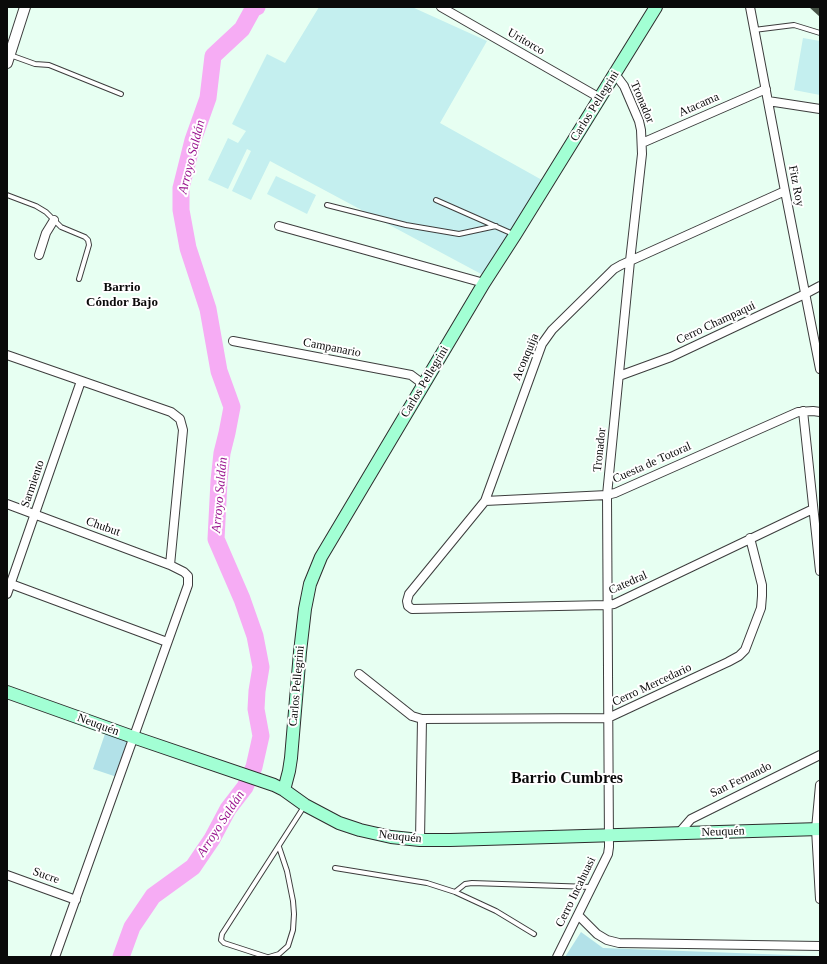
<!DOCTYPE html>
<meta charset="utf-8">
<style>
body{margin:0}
#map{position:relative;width:827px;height:964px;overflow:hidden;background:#e7fff2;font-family:"Times New Roman",serif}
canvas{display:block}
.frame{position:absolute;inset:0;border:8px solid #0a0a0a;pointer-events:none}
</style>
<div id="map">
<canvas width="827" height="964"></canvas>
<div class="frame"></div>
</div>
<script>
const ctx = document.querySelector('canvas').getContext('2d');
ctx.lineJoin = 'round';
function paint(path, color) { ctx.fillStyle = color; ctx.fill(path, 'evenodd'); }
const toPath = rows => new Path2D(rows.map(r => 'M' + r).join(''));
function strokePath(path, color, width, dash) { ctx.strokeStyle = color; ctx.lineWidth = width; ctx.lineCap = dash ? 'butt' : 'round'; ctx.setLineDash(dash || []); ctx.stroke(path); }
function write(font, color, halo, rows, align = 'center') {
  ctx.font = font + ' "Times New Roman",serif'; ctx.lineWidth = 4; ctx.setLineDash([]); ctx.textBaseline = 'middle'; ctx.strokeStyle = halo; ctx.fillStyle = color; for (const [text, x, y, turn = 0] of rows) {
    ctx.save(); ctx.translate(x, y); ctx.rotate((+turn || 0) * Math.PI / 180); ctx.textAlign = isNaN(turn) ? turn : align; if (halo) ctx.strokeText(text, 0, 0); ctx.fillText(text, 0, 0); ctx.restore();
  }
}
const green = toPath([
 [107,728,133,737,120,778,93,769],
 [581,932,603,948,816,956,815,957,565,957]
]);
const pitch = toPath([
 [319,7,412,7,487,41,440,123,542,180,483,275,270,161,251,200,232,191,251,151,247,149,228,189,208,180,228,138,238,143,246,131,232,124,267,54,285,63],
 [803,38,820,41,820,95,794,90],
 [276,176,316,195,307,214,267,194]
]);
const river = toPath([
 [121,957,132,927,153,896,193,867,212,839,228,809,245,787,254,767,261,736,256,709,257,691,261,667,255,636,242,599,216,539,219,481,222,453,227,433,232,407,219,371,208,309,188,248,181,210,181,188,193,140,208,98,213,56,242,29,253,9,257,7]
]);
const building = toPath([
 [809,7,820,7,820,17]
]);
const service = toPath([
 [754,30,794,25,820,33],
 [10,55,35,64,49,65,121,94],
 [7,195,36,206,46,212,61,227,85,237,88,240,89,245,79,279],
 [436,200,513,234],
 [327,205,406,225,459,234,496,226],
 [335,868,427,883,455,892,496,911,534,934],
 [455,892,465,884,472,883,591,887],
 [267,957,224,943,221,940,222,934,305,805],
 [269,957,279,954,288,946,293,930,294,914,293,901,287,871,279,847]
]);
const minor = toPath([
 [441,7,600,98],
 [750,7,785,191,820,369],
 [768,101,820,109],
 [642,143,766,89],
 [785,191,621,265,614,269,552,330,542,344,485,501,409,594,407,601,408,606,412,609,607,605,614,604,813,509],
 [279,226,484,283],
 [39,255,46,233,54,220],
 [233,341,411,375,423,384],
 [7,355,171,412,180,419,183,430,170,565],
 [619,376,671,357,805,294,820,286],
 [803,411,820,571],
 [485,501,607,495,615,493,798,412,813,411,820,412],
 [7,504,170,565,184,572,188,576,188,585,55,957],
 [11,584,167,642],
 [7,594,81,381],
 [359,674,412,716,422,719,608,718,728,662,739,656,745,650,761,608,762,596,762,585,750,538],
 [820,785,816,829,820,899],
 [678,834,691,819,820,755],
 [420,840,422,719],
 [7,875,76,900],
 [578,915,597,934,607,940,619,943,820,946],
 [557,957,608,854,609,847,607,495,630,261,642,154,641,130,639,121,624,86,615,74]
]);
const tertiary = toPath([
 [7,63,25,7]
]);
const secondary = toPath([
 [7,692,133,737,274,785,284,790,305,805,339,823,360,830,391,837,420,840,450,840,820,829],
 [284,790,289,771,291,758,300,652,305,609,310,584,321,557,484,283,515,235,656,7]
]);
const streetNames = [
 ["Uritorco",526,42,30],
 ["Tronador",642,102,67],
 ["Atacama",699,105,-24],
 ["Carlos Pellegrini",595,106,-58],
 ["Fitz Roy",796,186,79],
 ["Cerro Champaqui",716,323,-25],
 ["Campanario",332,348,11],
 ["Aconquija",526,357,-67],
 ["Carlos Pellegrini",425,382,-59],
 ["Tronador",600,450,-84],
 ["Cuesta de Totoral",652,463,-24],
 ["Sarmiento",33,484,-71],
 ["Chubut",103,527,20],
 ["Catedral",628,583,-24],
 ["Cerro Mercedario",652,685,-25],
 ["Carlos Pellegrini",297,686,-85],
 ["Neuquén",98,725,20],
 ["San Fernando",741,780,-26],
 ["Neuquén",723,832,-2],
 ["Neuquén",400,837,6],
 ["Sucre",46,876,20],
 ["Cerro Incahuasi",576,892,-64]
];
const waterNames = [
 ["Arroyo Saldán",192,157,-76],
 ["Arroyo Saldán",220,495,-85],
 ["Arroyo Saldán",221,824,-57]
];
const neighbourhoodNames = [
 ["Barrio",122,288],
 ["Cóndor Bajo",122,303]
];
const districtNames = [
 ["Barrio Cumbres",567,779]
];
paint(green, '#b2e1e8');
paint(pitch, '#c4efef');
strokePath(river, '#f6acf4', 17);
paint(building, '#475347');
strokePath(service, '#3d3d3d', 6);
strokePath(minor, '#3d3d3d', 10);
strokePath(tertiary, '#3d3d3d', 12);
strokePath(secondary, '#2c2c2c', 14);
strokePath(service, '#fff', 4);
strokePath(minor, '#fff', 8);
strokePath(tertiary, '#fff', 10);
strokePath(secondary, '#a2ffd4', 12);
write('12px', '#0a0a0a', '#fff', streetNames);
write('italic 13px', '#9a158f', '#fff', waterNames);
write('bold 13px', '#0a0a0a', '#fff', neighbourhoodNames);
write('bold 16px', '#0a0a0a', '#fff', districtNames);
</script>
